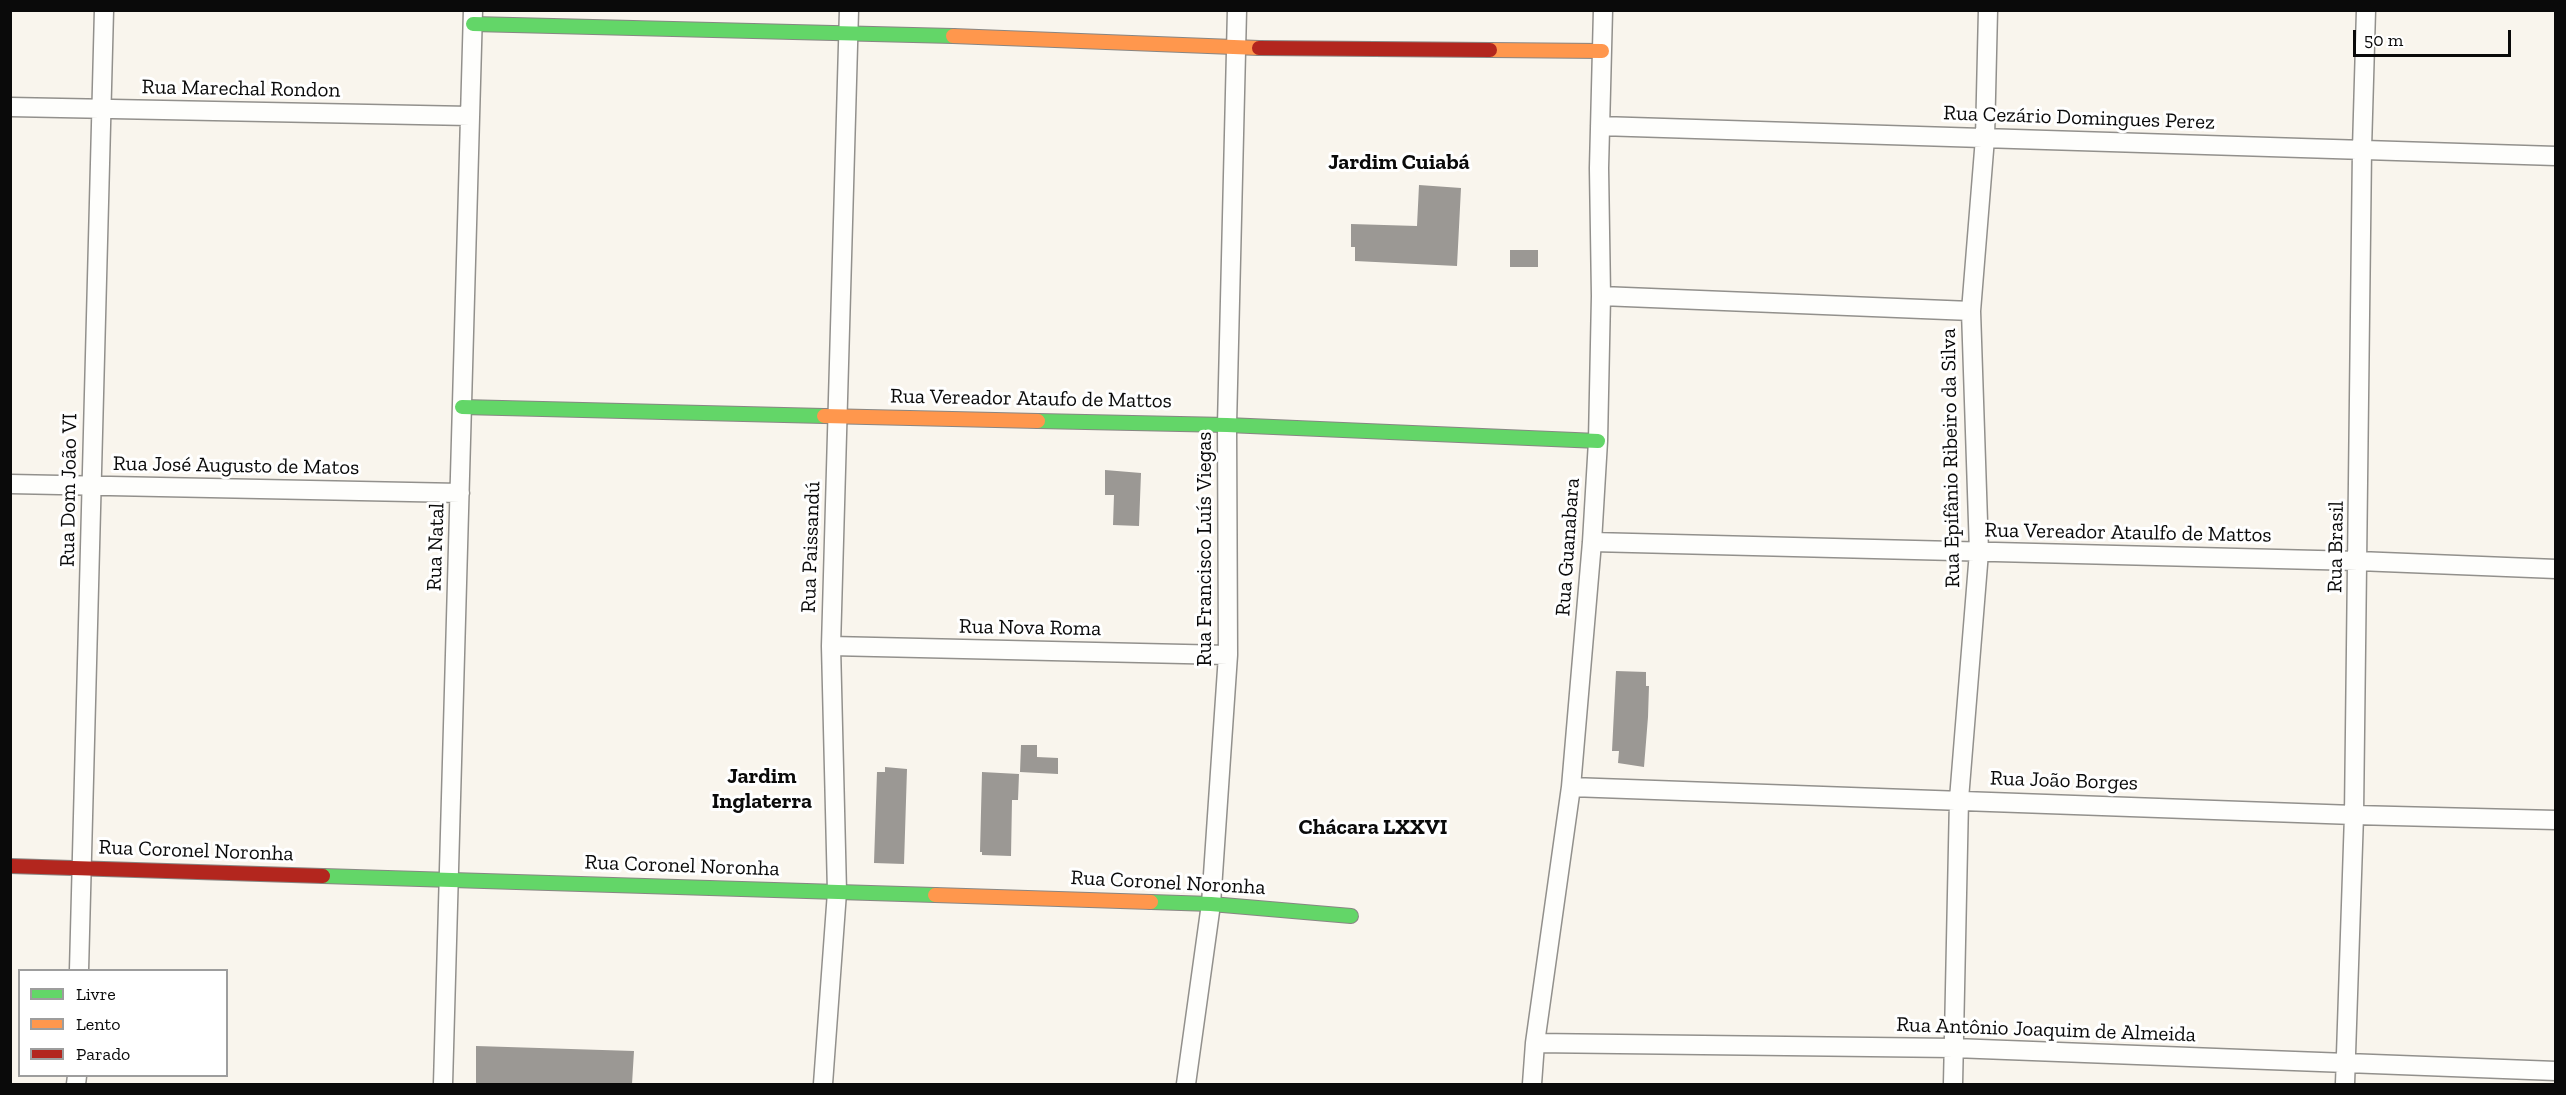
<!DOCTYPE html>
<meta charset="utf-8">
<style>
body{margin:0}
#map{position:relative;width:2566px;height:1095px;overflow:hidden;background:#f9f5ed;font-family:"Zilla Slab",serif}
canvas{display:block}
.frame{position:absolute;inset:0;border:12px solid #0a0a0a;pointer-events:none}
.legend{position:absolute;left:18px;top:969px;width:210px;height:108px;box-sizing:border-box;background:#fff;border:2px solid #9d9d9d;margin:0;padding:8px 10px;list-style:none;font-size:18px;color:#0a0a0a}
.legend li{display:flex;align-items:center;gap:12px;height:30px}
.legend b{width:30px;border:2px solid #9d9d9d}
.scale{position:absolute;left:2353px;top:30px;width:158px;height:27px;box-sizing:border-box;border:3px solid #0a0a0a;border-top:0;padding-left:8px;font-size:18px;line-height:21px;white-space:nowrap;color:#0a0a0a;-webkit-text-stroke:4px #fff;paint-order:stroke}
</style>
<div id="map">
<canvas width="2566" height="1095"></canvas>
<div class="frame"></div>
<ul class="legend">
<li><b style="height:8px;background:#63d668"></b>Livre</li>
<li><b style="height:8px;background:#ff974d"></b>Lento</li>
<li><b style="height:8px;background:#b3261e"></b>Parado</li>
</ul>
<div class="scale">50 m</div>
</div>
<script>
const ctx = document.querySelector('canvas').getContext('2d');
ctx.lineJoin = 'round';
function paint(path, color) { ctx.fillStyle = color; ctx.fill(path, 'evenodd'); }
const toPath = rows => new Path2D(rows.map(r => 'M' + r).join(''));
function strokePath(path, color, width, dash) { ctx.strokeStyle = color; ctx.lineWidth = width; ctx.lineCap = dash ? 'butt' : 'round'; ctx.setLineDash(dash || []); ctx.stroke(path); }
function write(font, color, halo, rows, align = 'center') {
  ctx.font = font + ' "Zilla Slab",serif'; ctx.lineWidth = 6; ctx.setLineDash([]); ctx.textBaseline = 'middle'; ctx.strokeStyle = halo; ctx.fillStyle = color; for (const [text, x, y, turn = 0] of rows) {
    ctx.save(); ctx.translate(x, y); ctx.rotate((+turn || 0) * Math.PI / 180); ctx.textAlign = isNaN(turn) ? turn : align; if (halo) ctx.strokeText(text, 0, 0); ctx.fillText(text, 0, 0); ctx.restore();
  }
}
const building = toPath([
 [1419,185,1461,188,1457,266,1355,261,1355,247,1351,247,1351,224,1417,226],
 [1510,250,1538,250,1538,267,1510,267],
 [1105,470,1141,473,1139,526,1113,525,1114,495,1105,495],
 [1616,671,1646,672,1646,686,1649,686,1648,717,1644,767,1618,763,1619,751,1612,751],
 [1021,745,1037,745,1037,757,1058,758,1058,774,1020,772],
 [885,767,907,769,904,864,874,863,877,772,885,772],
 [982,772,1019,774,1018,800,1012,800,1011,856,982,855,982,852,980,852],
 [476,1046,634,1051,632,1084,476,1084]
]);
const street = toPath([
 [10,107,470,116],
 [1600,126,2556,156],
 [1601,296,1971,311],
 [10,484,460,493],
 [1592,542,2358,561,2556,569],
 [831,646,1228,655],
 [1571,787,2354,815,2556,820],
 [79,970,104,10],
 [1535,1043,1954,1048,2556,1071],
 [76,1084,77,1076],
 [443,1084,473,10],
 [823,1084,837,892,831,646,849,10],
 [1186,1084,1211,904,1228,655,1227,425,1237,10],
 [1532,1084,1535,1043,1571,787,1592,542,1598,441,1601,296,1599,168,1603,10],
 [1953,1084,1959,799,1979,552,1971,311,1985,138,1988,10],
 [2345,1084,2354,815,2362,149,2366,10]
]);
const fast = toPath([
 [473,24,953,36],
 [462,407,824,416],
 [1038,421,1227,425,1598,441],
 [323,876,935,895],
 [1151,902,1211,904,1351,916]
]);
const slow = toPath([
 [953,36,1259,48],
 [1490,50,1602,51],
 [824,416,1038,421],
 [935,895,1151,902]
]);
const jam = toPath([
 [1259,48,1490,50],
 [10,866,323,876]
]);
const streetNames = [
 ["Rua Marechal Rondon",241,89,1],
 ["Rua Cezário Domingues Perez",2079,118,2],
 ["Rua Vereador Ataufo de Mattos",1031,399,1],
 ["Rua Epifânio Ribeiro da Silva",1951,458,-91],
 ["Rua José Augusto de Matos",236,466,1],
 ["Rua Dom João VI",69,490,-89],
 ["Rua Vereador Ataulfo de Mattos",2128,533,1],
 ["Rua Natal",436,547,-88],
 ["Rua Paissandú",811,547,-88],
 ["Rua Guanabara",1568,547,-86],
 ["Rua Brasil",2336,547,-89],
 ["Rua Francisco Luís Viegas",1205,549,-90],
 ["Rua Nova Roma",1030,628,1],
 ["Rua João Borges",2064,781,2],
 ["Rua Coronel Noronha",196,851,2],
 ["Rua Coronel Noronha",682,866,2],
 ["Rua Coronel Noronha",1168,883,3],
 ["Rua Antônio Joaquim de Almeida",2046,1030,2]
];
const neighbourhoodNames = [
 ["Jardim Cuiabá",1399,163],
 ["Jardim",762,777],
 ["Inglaterra",762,802],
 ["Chácara LXXVI",1373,828]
];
paint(building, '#9b9894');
strokePath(street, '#92908c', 21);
strokePath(fast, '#888683', 16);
strokePath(slow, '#888683', 16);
strokePath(jam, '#888683', 16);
strokePath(street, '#fefefc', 18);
strokePath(fast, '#63d668', 14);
strokePath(slow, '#ff974d', 14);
strokePath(jam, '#b3261e', 14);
write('21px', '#0a0a0a', '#fff', streetNames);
write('bold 22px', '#0a0a0a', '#fff', neighbourhoodNames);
</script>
